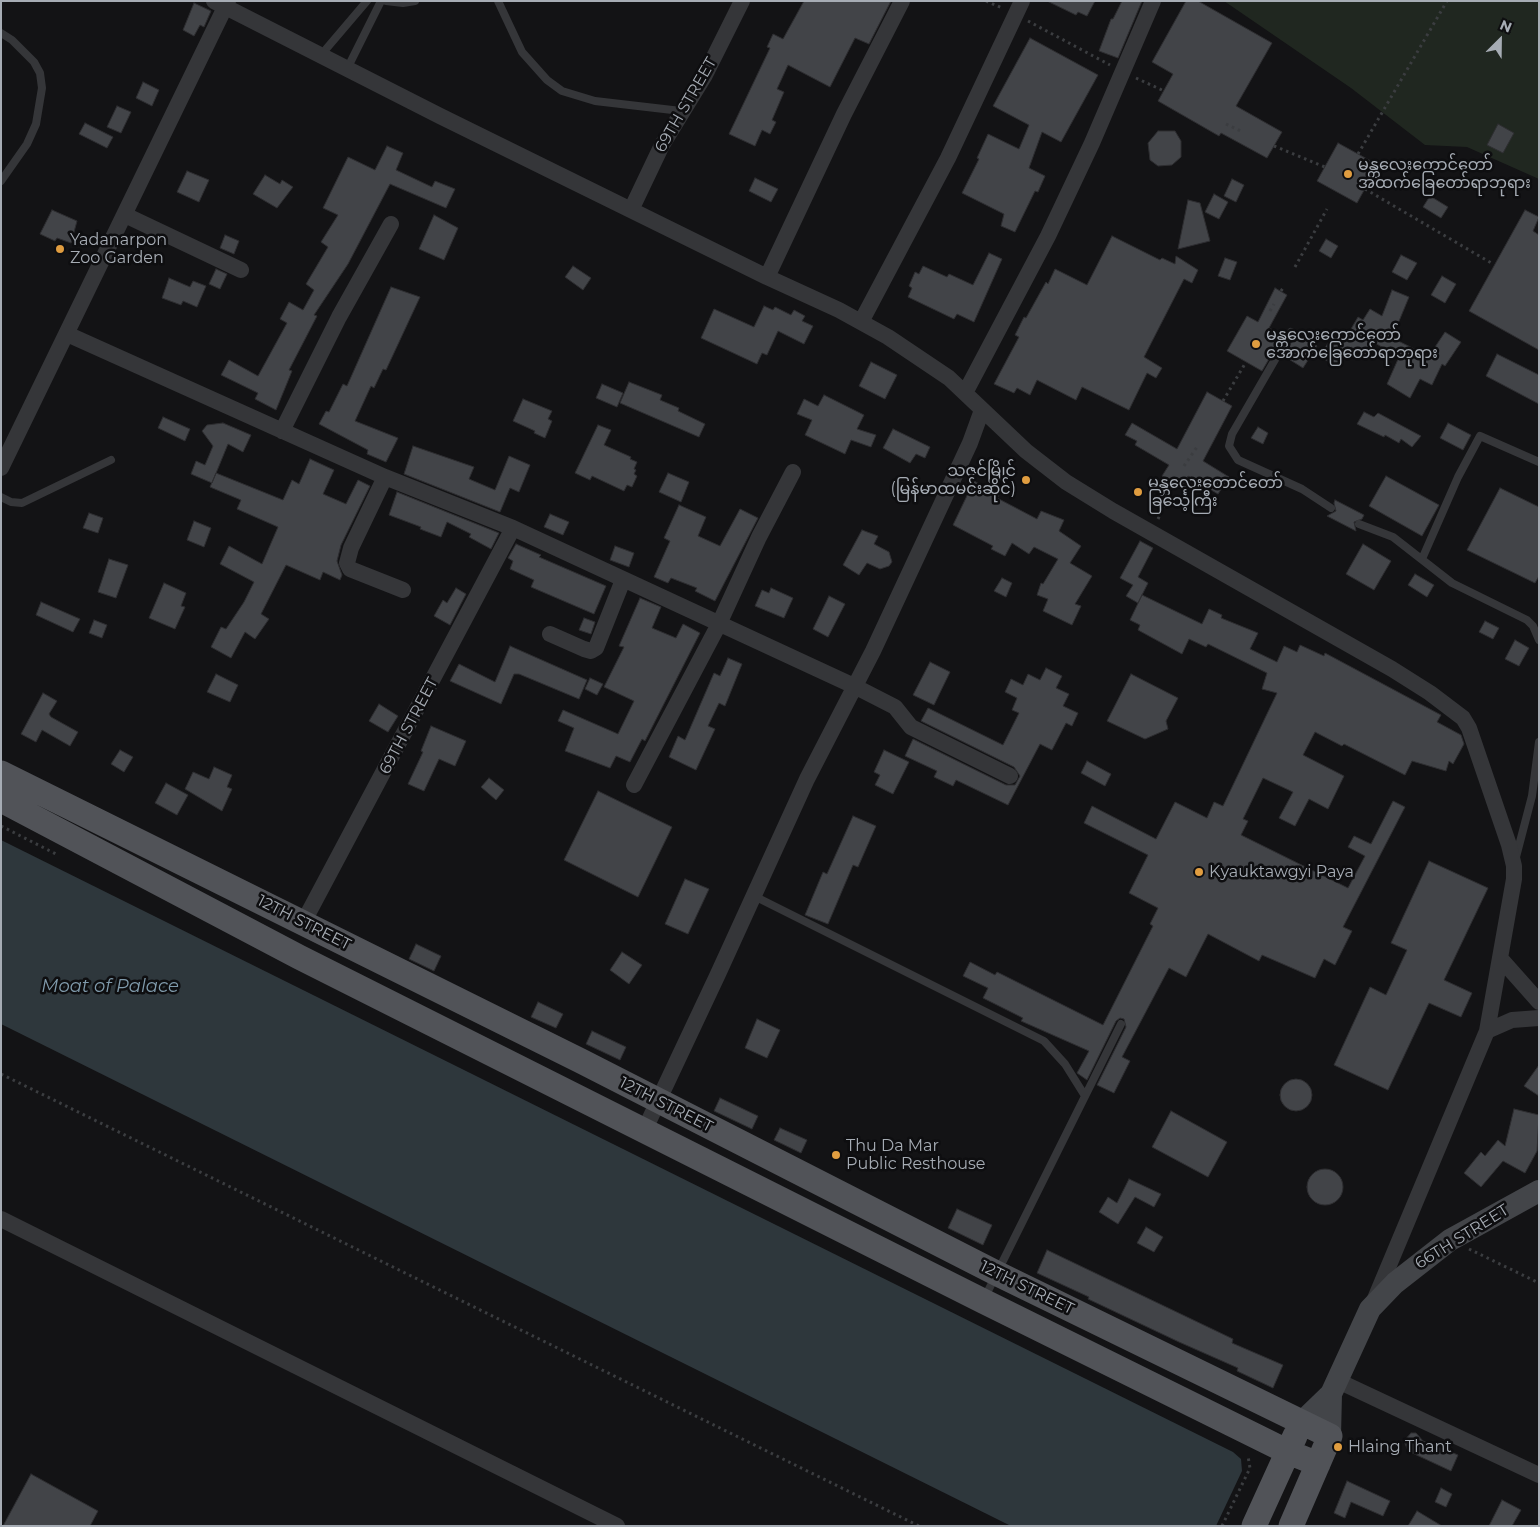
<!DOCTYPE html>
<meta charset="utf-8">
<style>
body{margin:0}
#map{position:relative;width:1540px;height:1527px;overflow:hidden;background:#131315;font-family:Montserrat,sans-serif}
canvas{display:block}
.frame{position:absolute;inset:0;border:2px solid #a6acb4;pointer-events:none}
.north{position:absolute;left:1475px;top:15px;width:50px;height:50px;-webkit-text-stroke:4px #0e0e10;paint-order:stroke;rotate:23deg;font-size:14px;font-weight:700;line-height:20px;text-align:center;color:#a6acb4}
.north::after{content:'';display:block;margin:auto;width:18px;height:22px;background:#a6acb4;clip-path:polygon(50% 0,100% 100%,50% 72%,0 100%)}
</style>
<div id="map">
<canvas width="1540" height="1527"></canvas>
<div class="frame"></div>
<div class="north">N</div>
</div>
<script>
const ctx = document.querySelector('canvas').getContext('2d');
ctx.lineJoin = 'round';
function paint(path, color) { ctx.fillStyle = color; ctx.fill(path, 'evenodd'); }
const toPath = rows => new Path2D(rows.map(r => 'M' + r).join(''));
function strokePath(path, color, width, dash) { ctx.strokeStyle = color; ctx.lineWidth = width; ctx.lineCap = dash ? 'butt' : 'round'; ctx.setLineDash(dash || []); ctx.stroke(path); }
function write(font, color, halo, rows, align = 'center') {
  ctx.font = font + ' Montserrat,"Noto Sans Myanmar",sans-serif'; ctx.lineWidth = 5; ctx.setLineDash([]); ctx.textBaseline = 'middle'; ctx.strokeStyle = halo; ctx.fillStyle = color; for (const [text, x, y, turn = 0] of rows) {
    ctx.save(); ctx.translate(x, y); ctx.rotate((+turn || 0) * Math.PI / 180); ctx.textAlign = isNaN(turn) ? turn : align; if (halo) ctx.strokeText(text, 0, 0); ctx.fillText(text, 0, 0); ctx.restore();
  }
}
const green = toPath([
 [1224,1,1539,1,1539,179,1467,147,1425,145,1351,88]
]);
const water = toPath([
 [1,840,1233,1452,1241,1459,1242,1471,1216,1526,1011,1526,1,1024]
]);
const building = toPath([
 [804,1,891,1,869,44,855,38,830,87,788,65,777,89,784,92,772,120,776,122,770,134,762,130,755,146,729,134,770,48,767,47,773,34,783,39,804,1],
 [1047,1,1095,1,1087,16,1078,12,1076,15,1047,1],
 [1122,1,1142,1,1118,58,1099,51,1111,19,1113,19,1122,1],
 [1186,1,1198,1,1272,43,1236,106,1282,132,1267,158,1221,133,1219,136,1158,101,1173,74,1152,62,1186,1],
 [194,3,211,11,204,27,200,25,194,36,183,30,194,3],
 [1030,38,1098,75,1061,142,1042,132,1029,168,1045,176,1038,192,1035,191,1015,232,1001,226,1004,214,962,193,979,159,977,158,988,134,1019,149,1029,125,993,106,1030,38],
 [143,82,159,90,152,106,136,98,143,82],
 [117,106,131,112,121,133,107,127,117,106],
 [85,123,113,137,107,148,79,134,85,123],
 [1498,124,1514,133,1503,153,1487,145,1498,124],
 [1158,131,1175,131,1181,141,1181,157,1172,165,1158,166,1150,160,1148,143,1158,131],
 [1338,143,1378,165,1357,203,1317,181,1338,143],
 [387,146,403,153,396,170,432,187,435,181,455,189,446,208,390,184,348,264,314,315,317,316,289,370,292,371,276,410,255,399,258,393,221,375,229,360,258,376,287,323,280,319,289,302,303,310,314,290,306,284,328,247,321,242,338,215,323,208,348,157,375,170,387,146],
 [187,171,209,180,199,202,177,192,187,171],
 [265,175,280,184,282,180,293,187,277,208,253,194,265,175],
 [755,178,778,189,771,202,749,191,755,178],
 [1232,179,1244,185,1236,202,1224,196,1232,179],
 [1214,194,1228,202,1219,219,1205,212,1214,194],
 [1430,196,1448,207,1441,218,1423,207,1430,196],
 [1188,200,1200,203,1210,241,1178,249,1188,200],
 [52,210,77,221,71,243,57,238,55,241,40,234,52,210],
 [1525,210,1539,217,1533,231,1539,235,1539,350,1469,311,1525,210],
 [434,215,458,228,444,260,419,249,434,215],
 [225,235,239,241,234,254,220,248,225,235],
 [1112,236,1160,260,1162,258,1175,264,1176,256,1198,270,1192,283,1184,279,1144,357,1162,368,1156,378,1147,373,1129,410,1082,387,1076,400,1037,380,1030,395,1017,388,1014,393,994,384,1019,337,1015,335,1024,317,1026,318,1046,282,1048,284,1055,269,1087,285,1112,236],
 [1326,239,1338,246,1331,258,1319,251,1326,239],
 [989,253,1002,259,974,322,957,314,954,319,908,297,912,288,909,286,915,272,919,274,923,266,947,277,949,274,973,285,989,253],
 [1401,255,1417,263,1407,280,1392,272,1401,255],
 [1225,258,1237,262,1230,280,1218,276,1225,258],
 [573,266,591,278,583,290,565,277,573,266],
 [216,269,227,274,220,289,209,284,216,269],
 [1442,276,1456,284,1445,303,1431,295,1442,276],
 [169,278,190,287,193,281,206,286,197,307,183,301,181,305,162,298,169,278],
 [391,287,420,297,386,370,383,369,374,388,371,386,355,421,398,438,386,462,367,454,368,450,319,424,326,411,329,412,343,384,347,386,391,287],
 [1275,288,1287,295,1269,328,1283,335,1262,371,1227,351,1247,316,1258,322,1275,288],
 [1392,290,1409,297,1392,338,1429,356,1445,332,1461,342,1445,366,1442,364,1432,385,1420,379,1410,398,1387,384,1399,357,1375,343,1367,356,1351,347,1337,368,1320,356,1333,335,1344,341,1358,317,1363,320,1370,309,1382,316,1392,290],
 [764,306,773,310,775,307,791,315,794,310,805,316,802,321,813,326,804,344,778,331,767,355,762,353,757,364,701,338,714,309,754,327,764,306],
 [1300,335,1317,346,1303,368,1284,356,1292,341,1295,342,1300,335],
 [1497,354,1539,375,1539,404,1486,376,1497,354],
 [871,362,897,375,885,399,859,386,871,362],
 [629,382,662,395,660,400,679,408,678,411,705,424,699,437,620,403,629,382],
 [602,384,623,393,617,407,596,398,602,384],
 [1207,392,1232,406,1203,461,1229,477,1218,494,1188,476,1182,487,1162,476,1169,465,1135,445,1137,441,1125,435,1132,423,1177,449,1207,392],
 [824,395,864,415,857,429,876,435,871,447,851,440,845,454,805,435,812,420,797,414,804,399,818,406,824,395],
 [523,399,552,411,548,419,552,421,545,438,534,433,535,431,513,421,523,399],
 [1364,412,1374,417,1378,413,1421,436,1412,447,1401,439,1399,443,1385,435,1384,437,1357,424,1364,412],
 [163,417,190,429,185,441,158,428,163,417],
 [223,423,251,435,243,452,228,444,212,483,191,474,196,461,205,465,213,446,202,431,207,425,223,423],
 [1448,423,1471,435,1463,450,1440,438,1448,423],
 [598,425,611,430,604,445,631,457,630,459,637,462,634,469,636,470,634,474,637,476,632,487,627,485,624,491,592,476,590,480,575,473,598,425],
 [1258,427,1268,433,1263,444,1251,438,1258,427],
 [893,429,930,447,925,458,916,454,910,463,883,448,893,429],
 [413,446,474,467,469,479,495,490,509,456,530,465,519,492,510,488,500,512,404,474,413,446],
 [310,459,334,470,323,494,346,504,358,480,370,486,341,545,337,561,342,575,340,580,323,572,320,580,286,565,261,614,269,619,255,639,245,632,231,658,211,647,221,627,226,629,244,602,254,582,220,564,229,546,262,564,278,527,237,509,241,500,210,487,216,473,283,500,292,480,299,484,310,459],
 [668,473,689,482,681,502,659,492,668,473],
 [1386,476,1439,505,1422,536,1369,506,1386,476],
 [974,481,999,495,997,498,1037,519,1041,511,1064,520,1059,531,1081,546,1070,563,1092,576,1075,604,1081,606,1072,625,1043,611,1048,599,1037,595,1041,583,1043,584,1058,559,1034,547,1029,554,1012,543,1005,556,991,549,993,546,953,525,974,481],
 [1500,488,1539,507,1539,576,1535,583,1467,550,1500,488],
 [397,492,499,533,491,549,469,537,471,534,447,522,441,537,420,529,421,527,389,515,397,492],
 [1335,500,1364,515,1362,519,1354,522,1356,531,1327,516,1336,511,1334,503,1335,500],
 [679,505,706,517,698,536,720,546,740,509,758,518,715,601,695,591,697,588,671,578,668,583,654,577,670,541,664,538,679,505],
 [89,513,103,518,98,533,83,528,89,513],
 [550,514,569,522,563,535,544,527,550,514],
 [194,521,211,528,204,547,187,540,194,521],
 [862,530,878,536,874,544,889,552,892,562,889,566,880,569,867,563,859,575,843,565,862,530],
 [1140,541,1153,548,1138,577,1148,583,1138,603,1126,596,1133,585,1120,578,1140,541],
 [516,544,541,555,539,557,606,586,594,614,531,587,534,580,510,569,513,561,508,558,516,544],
 [1363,544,1391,561,1374,590,1346,574,1363,544],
 [615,546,634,553,629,567,610,560,615,546],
 [109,559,128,565,116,598,98,592,109,559],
 [1415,574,1434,585,1427,597,1408,585,1415,574],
 [1002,578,1012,583,1006,597,994,591,1002,578],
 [164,583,186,593,181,606,185,607,175,629,149,618,164,583],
 [456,588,466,594,450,625,434,616,443,600,447,603,456,588],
 [771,588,793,598,784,618,755,606,762,590,769,593,771,588],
 [1142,595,1202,624,1209,609,1222,615,1221,618,1258,633,1250,649,1277,662,1284,646,1297,652,1300,645,1324,656,1325,653,1441,715,1437,722,1461,735,1464,744,1453,764,1449,761,1446,771,1412,761,1405,775,1344,744,1342,746,1315,732,1303,755,1344,776,1328,809,1309,799,1295,826,1279,818,1293,792,1263,778,1243,819,1248,821,1241,835,1348,888,1365,856,1348,847,1354,836,1371,844,1393,801,1405,807,1343,927,1352,931,1335,965,1324,959,1315,978,1262,955,1259,961,1208,934,1186,977,1169,968,1122,1057,1130,1061,1114,1093,1097,1085,1126,1027,1124,1019,1120,1018,1116,1021,1087,1080,1077,1073,1089,1051,1021,1021,1023,1018,983,998,988,988,963,976,970,962,995,975,997,972,1103,1025,1153,926,1150,924,1158,908,1129,893,1148,855,1084,823,1092,806,1156,839,1175,802,1207,818,1214,802,1223,806,1277,693,1262,689,1267,673,1208,644,1206,647,1189,639,1182,654,1138,630,1140,625,1130,620,1142,595],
 [829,596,845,604,828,637,813,629,829,596],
 [640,598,661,607,652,628,676,638,683,624,700,633,645,741,642,739,630,762,616,756,610,768,565,751,574,728,558,721,563,710,618,734,634,701,604,687,624,647,619,646,640,598],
 [41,602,80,619,73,632,36,615,41,602],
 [584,618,595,622,591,634,579,630,584,618],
 [94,620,107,625,102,638,89,633,94,620],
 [1485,621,1499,628,1493,639,1479,632,1485,621],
 [1515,640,1529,648,1519,666,1505,659,1515,640],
 [510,646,587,680,579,699,519,674,514,674,501,704,450,681,459,664,495,682,510,646],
 [728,658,742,664,725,706,719,703,708,726,715,729,696,770,669,757,678,736,685,740,714,673,720,676,728,658],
 [930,662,950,672,934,705,913,695,930,662],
 [1046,668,1062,676,1056,688,1069,694,1063,706,1078,713,1072,726,1066,723,1052,750,1040,744,1008,805,956,780,953,786,934,777,937,771,905,756,913,739,1006,785,1015,785,1020,776,1014,767,921,721,928,708,1003,745,1019,713,1012,710,1017,698,1005,692,1011,679,1023,685,1028,674,1040,680,1046,668],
 [216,674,238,685,230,702,207,692,216,674],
 [1131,674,1178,698,1166,721,1168,729,1145,739,1107,721,1131,674],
 [590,678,603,684,597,695,585,689,590,678],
 [43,693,57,701,49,714,51,717,78,732,70,746,42,730,36,742,21,734,43,693],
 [379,704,398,716,388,732,369,721,379,704],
 [431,726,466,741,455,766,439,759,424,791,408,784,423,752,421,751,431,726],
 [120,750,133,757,124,772,111,764,120,750],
 [884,750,909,762,893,794,875,785,880,775,874,772,884,750],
 [1087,761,1111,774,1105,786,1081,773,1087,761],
 [214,767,232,775,227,787,232,789,222,811,185,789,193,772,209,779,214,767],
 [489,778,504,790,496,800,481,787,489,778],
 [166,783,188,795,177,815,155,803,166,783],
 [598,791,672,827,638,897,564,860,598,791],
 [853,816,876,826,858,867,853,865,828,924,805,915,823,872,827,874,853,816],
 [1429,861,1488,888,1444,980,1472,993,1461,1017,1429,1003,1388,1090,1334,1065,1370,987,1386,995,1407,950,1391,943,1429,861],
 [685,879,709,889,688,934,665,924,685,879],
 [416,944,441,956,434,971,409,959,416,944],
 [622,952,642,965,629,984,610,970,622,952],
 [538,1002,563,1014,556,1028,531,1017,538,1002],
 [757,1019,780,1030,767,1058,745,1048,757,1019],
 [592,1031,626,1047,620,1060,586,1044,592,1031],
 [1539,1065,1539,1096,1524,1086,1539,1065],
 '1280 1095a16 16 0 1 1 32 0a16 16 0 1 1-32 0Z',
 [720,1098,758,1116,752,1129,714,1111,720,1098],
 [1514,1109,1539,1115,1537,1151,1525,1173,1503,1161,1481,1187,1464,1173,1481,1152,1485,1156,1498,1140,1505,1146,1514,1109],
 [1171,1111,1227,1142,1208,1177,1152,1147,1171,1111],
 [780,1128,807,1140,801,1153,774,1140,780,1128],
 '1307 1187a18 18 0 1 1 36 0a18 18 0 1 1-36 0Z',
 [1129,1179,1161,1194,1154,1207,1135,1197,1118,1224,1099,1212,1108,1197,1117,1203,1129,1179],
 [957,1209,992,1225,983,1245,948,1228,957,1209],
 [1146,1227,1163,1237,1154,1252,1137,1243,1146,1227],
 [1047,1250,1233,1339,1232,1343,1283,1365,1273,1388,1237,1371,1238,1368,1179,1342,1088,1299,1089,1297,1037,1273,1047,1250],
 [1411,1433,1416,1433,1423,1441,1458,1455,1451,1471,1408,1451,1404,1441,1411,1433],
 [31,1474,98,1511,90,1526,3,1526,31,1474],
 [1347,1481,1390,1501,1383,1516,1351,1502,1345,1518,1334,1513,1347,1481],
 [1441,1488,1452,1494,1446,1507,1435,1502,1441,1488],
 [1502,1500,1521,1510,1512,1526,1489,1526,1502,1500],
 [1417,1511,1442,1526,1408,1526,1417,1511]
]);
const path = toPath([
 [986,1,1002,8],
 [1028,21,1110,65],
 [1136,78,1164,91],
 [1226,124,1243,132],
 [1274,146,1325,167],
 [1358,154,1447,1],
 [1365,189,1493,264],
 [1295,267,1327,209],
 [1281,291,1283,288],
 [1270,311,1274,304],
 [1223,401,1246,362],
 [1184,466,1197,447],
 [1158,519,1175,483],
 [1,826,56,854],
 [1,1074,919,1526],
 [1469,1249,1539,1283],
 [1222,1526,1250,1468,1248,1456]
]);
const lane = toPath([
 [386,1,403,3,415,1],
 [498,1,522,52,547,80,562,91,595,101,681,111],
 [1,33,12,40,34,62,40,73,42,88,36,124,27,144,1,181],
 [321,55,367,1],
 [347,69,381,1],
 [1291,332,1232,434,1229,446,1238,460,1302,489,1331,508],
 [1,497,11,502,22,503,111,460],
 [1359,524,1393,537,1452,583,1527,620,1533,626,1539,640],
 [1422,559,1458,477,1480,436,1539,462],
 [1516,857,1532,796,1539,742],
 [754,896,1044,1041,1065,1064,1085,1096],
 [984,1299,1121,1024]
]);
const street = toPath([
 [214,1,440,116,767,277,839,310,888,337,949,378,1026,451,1066,482,1113,511,1392,669,1430,693,1463,718,1469,728,1509,845,1514,866,1514,879,1487,1031,1374,1301],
 [631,210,662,145,705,75,742,1],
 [125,215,241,270],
 [767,277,844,114,902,1],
 [861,322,948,158,1022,1],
 [67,334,385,477,513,528,854,686,895,707,911,727,1010,776],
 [965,393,1048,236,1092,143,1153,1],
 [282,431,339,317,391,224],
 [1,468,228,1],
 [385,477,351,548,347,563,350,569,403,590],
 [550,634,584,649,591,651,596,648,623,580],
 [634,785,719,624,759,537,793,472],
 [303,923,513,528],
 [1500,958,1539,1002],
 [1487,1031,1512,1020,1539,1018],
 [645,1129,718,974,807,779,873,651,970,443,982,410],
 [1,1219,617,1526],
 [1336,1380,1539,1475]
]);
const secondary = toPath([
 [1301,1423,1331,1394],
 [1330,1436,1331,1394,1370,1309,1395,1283,1450,1240,1539,1191]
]);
const primary = toPath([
 [1,773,581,1061,996,1273,1330,1436,1291,1526],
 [1,800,299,957,983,1301,1288,1452,1318,1464],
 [1254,1526,1295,1436]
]);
const markers = [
 [1348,174,5,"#e09d40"],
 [60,249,5,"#e09d40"],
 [1256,344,5,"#e09d40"],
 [1026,480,5,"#e09d40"],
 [1138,492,5,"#e09d40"],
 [1199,872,5,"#e09d40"],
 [836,1155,5,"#e09d40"],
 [1338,1447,5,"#e09d40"]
];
const streetNames = [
 ["69TH STREET",686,105,-60],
 ["69TH STREET",409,726,-62],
 ["12TH STREET",304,923,27],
 ["12TH STREET",666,1105,27],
 ["66TH STREET",1462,1237,-32],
 ["12TH STREET",1027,1288,26]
];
const poiNames = [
 ["မန္တ‌လေးတောင်တော်",1358,165],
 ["အထက်ခြေတော်ရာဘုရား‌",1358,183],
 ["Yadanarpon",70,240],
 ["Zoo Garden",70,258],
 ["မန္တ‌လေးတောင်တော်",1266,335],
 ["အောက်ခြေတော်ရာဘုရား‌",1266,353],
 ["သဇင်မြိုင်",1016,471,"right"],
 ["(မြန်မာထမင်းဆိုင်)",1016,489,"right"],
 ["မန္တလေးတောင်တော်",1148,483],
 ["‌ခြင်္သေ့ကြီး",1148,501],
 ["Kyauktawgyi Paya",1209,872],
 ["Thu Da Mar",846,1146],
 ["Public Resthouse",846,1164],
 ["Hlaing Thant",1348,1447]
];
const waterNames = [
 ["Moat of Palace",110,987]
];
paint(green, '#202720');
paint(water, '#2e373c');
paint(building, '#424448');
strokePath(building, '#2e2e31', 1);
strokePath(path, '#3b3d40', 3, [2.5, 4]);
strokePath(lane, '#353639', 8);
strokePath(street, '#353639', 16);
strokePath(secondary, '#434549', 22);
strokePath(primary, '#515358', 25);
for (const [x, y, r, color] of markers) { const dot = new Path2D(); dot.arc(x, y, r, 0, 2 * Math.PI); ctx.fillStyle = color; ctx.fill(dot); strokePath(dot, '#0e0e10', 2); }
write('16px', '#a6acb4', '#0e0e10', streetNames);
write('16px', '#a6acb4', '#0e0e10', poiNames, 'left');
write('italic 18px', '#809bac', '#0e0e10', waterNames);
</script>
